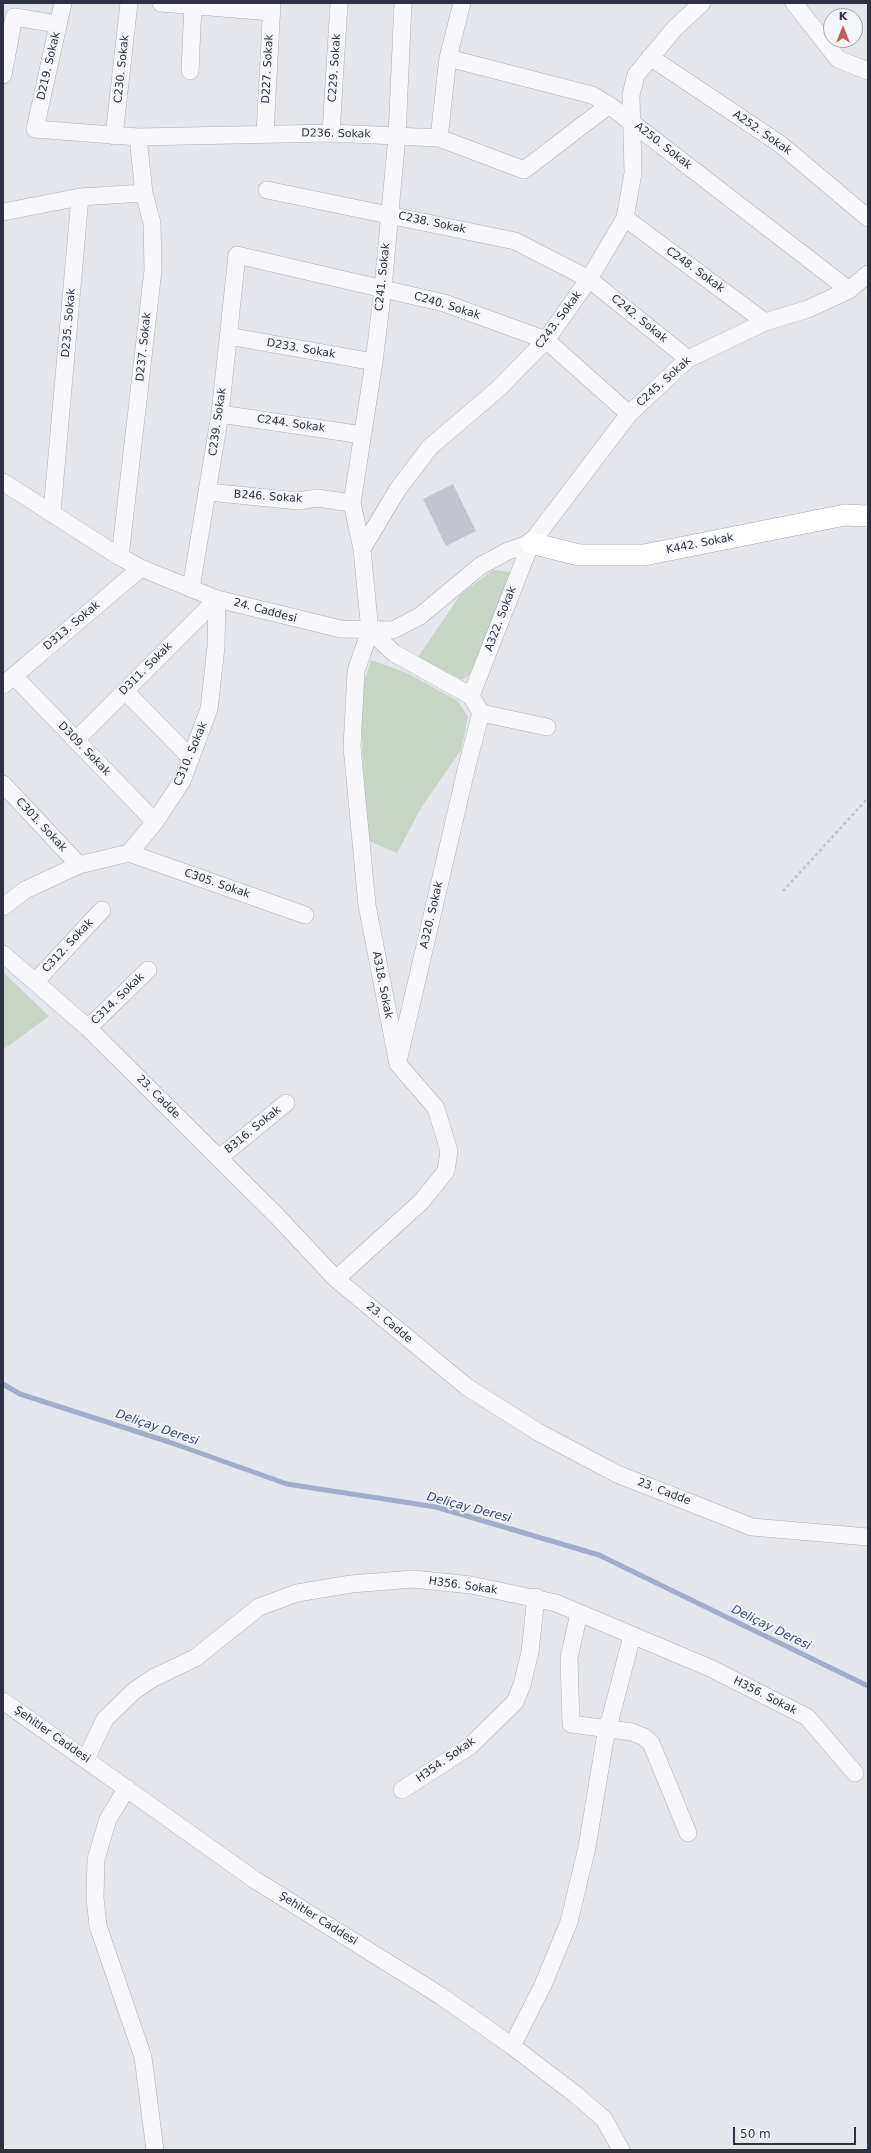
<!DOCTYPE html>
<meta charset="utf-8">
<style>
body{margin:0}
#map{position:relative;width:871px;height:2153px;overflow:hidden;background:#e4e6eb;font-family:"DejaVu Sans",sans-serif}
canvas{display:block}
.frame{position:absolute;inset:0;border:4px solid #2d3142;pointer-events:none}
.north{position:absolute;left:823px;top:8px;width:40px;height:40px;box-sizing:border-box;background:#f4f5f8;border:1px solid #a4a7af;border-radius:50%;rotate:0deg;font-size:11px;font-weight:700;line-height:16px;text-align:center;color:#2d3142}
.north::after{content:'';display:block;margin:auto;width:14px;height:18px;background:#c45b55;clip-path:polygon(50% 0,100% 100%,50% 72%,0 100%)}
.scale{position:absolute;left:733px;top:2127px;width:123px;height:18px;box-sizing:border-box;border:2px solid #2d3142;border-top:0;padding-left:5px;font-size:12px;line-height:14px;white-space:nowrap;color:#2d3142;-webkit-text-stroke:3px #f4f5f8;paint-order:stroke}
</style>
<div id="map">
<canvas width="871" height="2153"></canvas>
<div class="frame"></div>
<div class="north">K</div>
<div class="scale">50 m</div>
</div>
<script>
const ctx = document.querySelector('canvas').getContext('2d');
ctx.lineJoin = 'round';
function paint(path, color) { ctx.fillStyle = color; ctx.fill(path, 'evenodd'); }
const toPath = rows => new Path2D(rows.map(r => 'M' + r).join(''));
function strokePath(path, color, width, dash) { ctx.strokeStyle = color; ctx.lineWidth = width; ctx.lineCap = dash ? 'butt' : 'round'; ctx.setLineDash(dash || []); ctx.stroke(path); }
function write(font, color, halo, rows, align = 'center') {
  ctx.font = font + ' "DejaVu Sans",sans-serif'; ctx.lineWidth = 3.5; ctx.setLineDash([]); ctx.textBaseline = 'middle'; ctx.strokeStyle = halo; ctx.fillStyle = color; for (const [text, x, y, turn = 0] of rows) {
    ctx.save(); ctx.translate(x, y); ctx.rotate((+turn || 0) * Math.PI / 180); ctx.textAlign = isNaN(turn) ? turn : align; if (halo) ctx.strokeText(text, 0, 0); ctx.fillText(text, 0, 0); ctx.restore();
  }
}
const green = toPath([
 [493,570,510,572,503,600,470,674,462,680,418,657,461,594],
 [371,660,407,673,458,701,468,717,461,750,421,808,397,853,369,841,364,786,360,696],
 [3,972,49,1016,3,1050]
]);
const stream = toPath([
 [3,1384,20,1394,169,1442,287,1484,436,1507,599,1555,868,1686]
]);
const building = toPath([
 [453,484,476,531,446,546,423,499]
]);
const path = toPath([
 [783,891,868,798]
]);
const minor = toPath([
 [63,3,35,129,138,137,331,133,439,138,524,170,609,105],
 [161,3,271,12],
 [794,3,838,59,868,71],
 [650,57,780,144,868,218],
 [448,58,592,95,609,105,849,290],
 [190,71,193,5],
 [3,75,14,17,58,24],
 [331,133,339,3],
 [265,134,272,3],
 [114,136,129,3],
 [439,138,448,58,462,3],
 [267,190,515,241,589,279,688,359],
 [3,212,80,197],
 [625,218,765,322],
 [228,336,374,362],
 [220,414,363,435],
 [3,482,120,557,141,568,217,599,341,629,393,630,420,616,480,566,508,551,531,543],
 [208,492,298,501,317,498,352,503],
 [52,512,80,197,144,193],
 [362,549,352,503,374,362,383,288,397,136,403,3],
 [120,557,153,270,152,223,144,193,138,137],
 [191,588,220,414,237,255,444,303,546,340,629,414],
 [370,631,394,653,471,696,481,713,547,727],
 [14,676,155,822],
 [3,685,141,568],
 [125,691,191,758],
 [471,696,531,543,629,414,688,359,765,322,808,309,849,290,868,274],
 [76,740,217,599],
 [3,784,79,865],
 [129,853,305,915],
 [3,907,25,890,79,865,129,853,155,822,182,781,209,709,216,647,217,599],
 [3,954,88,1028,277,1216,336,1279,467,1387,538,1432,617,1474,752,1527,868,1537],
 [35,982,102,910],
 [88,1028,148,970],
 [399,1057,467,766,481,713],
 [219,1158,286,1103],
 [336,1279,422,1201,446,1171,449,1151,436,1108,398,1064,367,905,352,747,356,671,370,631,362,549,398,489,430,447,498,389,546,340,589,279,625,218,633,173,631,95,636,75,675,28,702,3],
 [579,1613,569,1658,571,1724,632,1732,644,1737,651,1743,688,1833],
 [3,1701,255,1880,441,1996,512,2046,575,2094,604,2119,621,2150],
 [86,1759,105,1719,134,1691,153,1678,195,1658,259,1607,297,1593,351,1584,413,1579,471,1585,556,1603,710,1668,807,1717,855,1773],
 [127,1788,108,1819,96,1859,95,1898,98,1926,143,2057,155,2150],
 [402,1790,470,1746,515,1702,522,1685,530,1652,536,1597],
 [512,2046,543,1985,569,1922,587,1847,605,1739,632,1636]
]);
const major = toPath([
 [531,543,579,555,644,555,845,515,868,516]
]);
const streetNames = [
 ["D219. Sokak",49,66,-77],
 ["C229. Sokak",335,68,-86],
 ["C230. Sokak",122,69,-84],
 ["D227. Sokak",268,69,-87],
 ["A252. Sokak",762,133,35],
 ["D236. Sokak",336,134,1],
 ["A250. Sokak",663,146,38],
 ["C238. Sokak",432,223,12],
 ["C248. Sokak",695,270,36],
 ["C241. Sokak",383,277,-84],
 ["C240. Sokak",447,306,17],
 ["C242. Sokak",639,319,39],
 ["C243. Sokak",559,320,-53],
 ["D235. Sokak",69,323,-85],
 ["D237. Sokak",144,347,-84],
 ["D233. Sokak",301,349,10],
 ["C245. Sokak",664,382,-42],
 ["C239. Sokak",218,422,-82],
 ["C244. Sokak",291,424,8],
 ["B246. Sokak",268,497,4],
 ["K442. Sokak",700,544,-11],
 ["24. Caddesi",265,611,15],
 ["A322. Sokak",501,619,-69],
 ["D313. Sokak",72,626,-40],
 ["D311. Sokak",146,669,-45],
 ["D309. Sokak",84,749,46],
 ["C310. Sokak",191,754,-67],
 ["C301. Sokak",41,825,47],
 ["C305. Sokak",217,884,19],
 ["A320. Sokak",432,915,-77],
 ["C312. Sokak",68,946,-47],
 ["A318. Sokak",382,985,79],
 ["C314. Sokak",118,999,-44],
 ["23. Cadde",158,1097,45],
 ["B316. Sokak",253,1130,-39],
 ["23. Cadde",389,1323,40],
 ["23. Cadde",664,1492,21],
 ["H356. Sokak",463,1586,8],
 ["H356. Sokak",765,1696,27],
 ["Şehitler Caddesi",52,1735,35],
 ["H354. Sokak",446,1760,-35],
 ["Şehitler Caddesi",318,1919,32]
];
const waterNames = [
 ["Deliçay Deresi",157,1428,19],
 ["Deliçay Deresi",469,1508,15],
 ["Deliçay Deresi",771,1628,26]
];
paint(green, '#c7d4c6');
strokePath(stream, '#a3adc8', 5);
paint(building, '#c2c4ce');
strokePath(minor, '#adb0b8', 18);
strokePath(major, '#a5a8b6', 22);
strokePath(path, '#c2c4ca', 2.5, [3, 3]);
strokePath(minor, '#f7f7fa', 17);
strokePath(major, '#fff', 21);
write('11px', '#2d3142', '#f4f5f8', streetNames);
write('italic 12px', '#3a4873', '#f4f5f8', waterNames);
</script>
